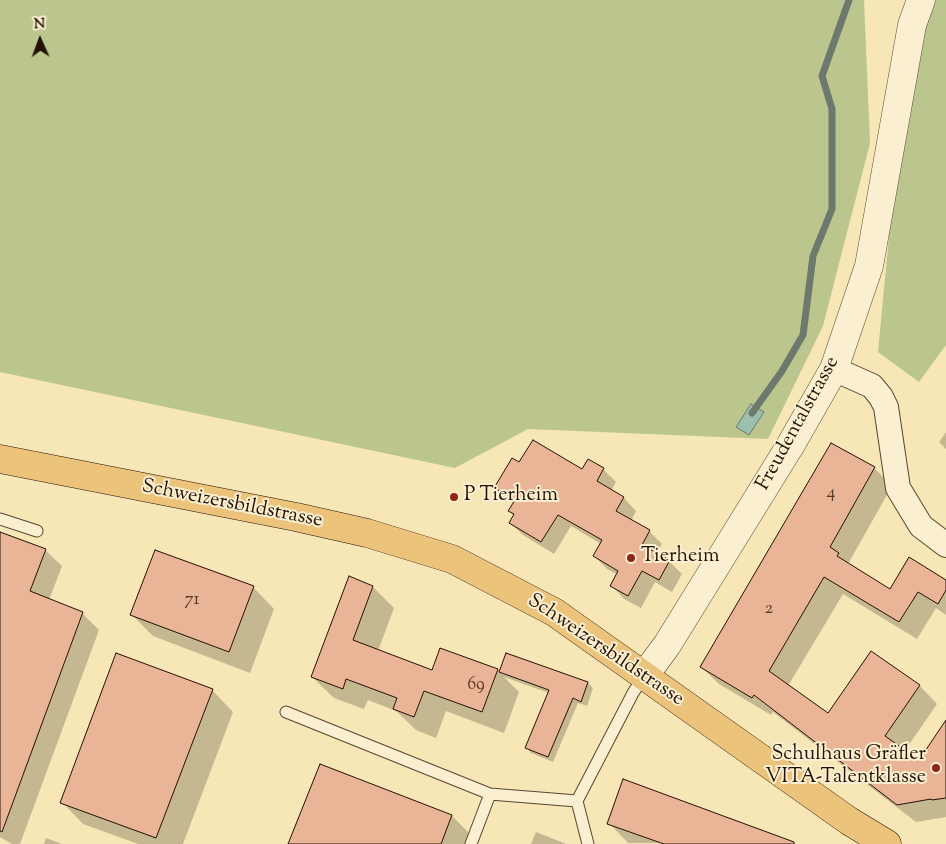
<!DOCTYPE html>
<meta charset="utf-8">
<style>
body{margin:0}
#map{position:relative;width:946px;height:844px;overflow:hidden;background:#f7e6b6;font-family:"Sorts Mill Goudy",serif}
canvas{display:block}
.north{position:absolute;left:15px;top:15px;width:50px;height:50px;-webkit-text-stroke:4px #faefd0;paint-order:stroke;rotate:358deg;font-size:14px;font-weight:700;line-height:20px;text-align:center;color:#241005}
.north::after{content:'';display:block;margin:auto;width:18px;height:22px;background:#241005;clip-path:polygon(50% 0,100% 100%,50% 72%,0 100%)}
</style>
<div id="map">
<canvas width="946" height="844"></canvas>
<div class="north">N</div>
</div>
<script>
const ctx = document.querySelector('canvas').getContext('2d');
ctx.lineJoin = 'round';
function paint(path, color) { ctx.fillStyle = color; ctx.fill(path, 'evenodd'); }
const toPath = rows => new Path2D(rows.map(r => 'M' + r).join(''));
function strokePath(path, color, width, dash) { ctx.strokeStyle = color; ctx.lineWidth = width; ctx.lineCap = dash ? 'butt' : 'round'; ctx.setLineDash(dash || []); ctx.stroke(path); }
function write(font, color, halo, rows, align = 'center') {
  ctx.font = font + ' "Sorts Mill Goudy",serif'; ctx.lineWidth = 4; ctx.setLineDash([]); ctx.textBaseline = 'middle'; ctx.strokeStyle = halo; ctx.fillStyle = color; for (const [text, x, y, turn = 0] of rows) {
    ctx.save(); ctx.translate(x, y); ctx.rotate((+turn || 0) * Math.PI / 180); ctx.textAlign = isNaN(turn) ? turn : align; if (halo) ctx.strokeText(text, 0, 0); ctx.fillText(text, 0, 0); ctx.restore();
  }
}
const green = toPath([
 [0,0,864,0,870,143,823,326,768,439,528,429,455,468,0,372],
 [936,0,946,0,946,345,919,382,878,352,891,215,924,25]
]);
const water = toPath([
 [751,404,764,412,749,435,736,427,751,404]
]);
const shadow = toPath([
 [946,432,946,449,939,442],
 [832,444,874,468,892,486,848,564,890,590,946,581,946,615,936,608,917,639,843,594,788,686,828,715,871,653,920,686,937,704,904,752,919,762,946,723,946,817,916,822,773,712,771,715,719,684,701,667],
 [520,464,583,471,603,469,616,482,611,491,624,498,636,511,631,521,649,531,662,544,656,554,669,561,682,574,672,592,655,582,641,608,624,599,612,586,618,575,607,569,594,556,601,544,571,526,554,554,523,535,510,523,515,515,510,510,514,504,496,488],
 [0,533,45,550,62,566,49,600,82,613,99,630,20,844,12,844,0,837],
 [349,578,373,587,394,608,378,651,433,671,441,649,498,670,500,673,507,654,588,683,593,688,587,706,578,703,553,762,531,753,526,747,549,693,504,677,519,692,504,733,446,711,436,738,416,730,396,711,368,700,364,709,334,698,312,677],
 [253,587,274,609,250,673,153,636,132,615],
 [212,690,233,712,183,844,138,844,83,824,62,802],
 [320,765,452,816,473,837,470,844,290,844],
 [624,781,794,844,628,843,609,823],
 [536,832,564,843,566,844,531,844],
 [46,838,62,844,44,844]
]);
const stream = toPath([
 [752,413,782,371,803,335,813,256,832,209,832,109,822,76,849,0]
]);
const building = toPath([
 [533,440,582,469,588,459,604,468,597,481,624,497,616,511,650,530,642,545,670,560,659,580,642,571,628,596,610,586,618,571,593,556,602,540,558,515,541,542,509,523,514,514,508,511,515,500,494,488,512,458,519,462,533,440],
 [831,443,875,467,830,547,839,553,837,556,890,589,909,557,946,580,946,590,938,604,918,592,899,622,824,577,769,671,828,713,871,651,920,685,885,736,919,760,946,720,946,798,932,800,931,799,897,805,754,695,752,698,700,667,831,443],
 [0,532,46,549,30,591,83,612,2,832,0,831,0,532],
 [155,550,254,586,229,652,130,615,155,550],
 [349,576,373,586,353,640,432,670,440,648,498,669,482,712,424,691,414,717,393,709,397,698,346,679,343,689,311,677,349,576],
 [116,653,213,689,156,838,60,803,116,653],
 [506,653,588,682,581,702,573,698,548,757,525,748,549,690,499,672,506,653],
 [320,764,452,815,441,844,288,844,320,764],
 [623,779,794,842,794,844,664,844,607,824,623,779]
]);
const service = toPath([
 [0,519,37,531],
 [286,712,490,794,577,801],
 [471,844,490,794],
 [588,844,577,801,633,693,644,676]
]);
const minor = toPath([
 [834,369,872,386,881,397,886,407,898,488,921,526,946,545]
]);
const tertiary = toPath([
 [644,676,667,645,790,446,834,369,869,266,912,25,921,0]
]);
const primary = toPath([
 [0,459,296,517,367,533,452,559,554,612,849,821,887,844]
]);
const markers = [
 [454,497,5,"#8f2418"],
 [631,558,5,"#8f2418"],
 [936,768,5,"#8f2418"]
];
const numberNames = [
 ["4",831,494],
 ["71",192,601],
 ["2",769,610],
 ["69",476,686]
];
const streetNames = [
 ["Freudentalstrasse",799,424,-61],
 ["Schweizersbildstrasse",232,505,11],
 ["Schweizersbildstrasse",605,651,34]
];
const poiNames = [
 ["P Tierheim",464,497],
 ["Tierheim",641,558],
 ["Schulhaus Gräfler",926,756,"right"],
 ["VITA-Talentklasse",926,779,"right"]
];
paint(green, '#bbc68f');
paint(water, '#9dbfb0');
strokePath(water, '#6d796c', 1);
paint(shadow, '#0003');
strokePath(stream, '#6d796c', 7);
paint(building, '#eab596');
strokePath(building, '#241005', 1);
strokePath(service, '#594631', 13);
strokePath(minor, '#594631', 26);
strokePath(tertiary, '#594631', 29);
strokePath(primary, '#241005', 29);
strokePath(service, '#faefd0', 11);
strokePath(minor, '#faefd0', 24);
strokePath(tertiary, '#faefd0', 28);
strokePath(primary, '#ecc37b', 28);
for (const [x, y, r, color] of markers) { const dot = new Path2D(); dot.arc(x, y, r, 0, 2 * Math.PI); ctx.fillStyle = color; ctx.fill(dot); strokePath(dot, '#faefd0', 2); }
write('18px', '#563929', null, numberNames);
write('20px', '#241005', '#faefd0', streetNames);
write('20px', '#241005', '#faefd0', poiNames, 'left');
</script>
